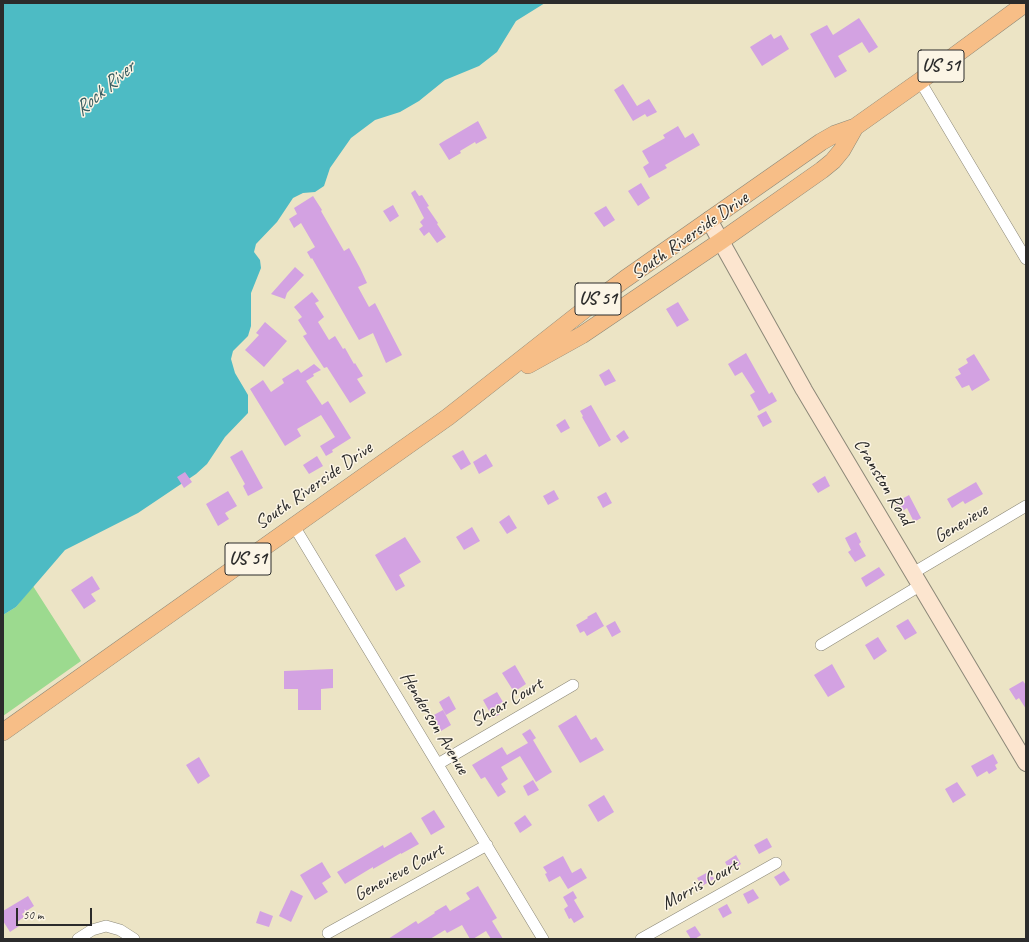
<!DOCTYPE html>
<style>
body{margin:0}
#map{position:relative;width:1029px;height:942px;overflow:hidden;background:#ece4c5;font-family:Caveat,sans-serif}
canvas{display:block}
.frame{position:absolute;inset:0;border:4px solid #2b2b2b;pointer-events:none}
.scale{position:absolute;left:16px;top:908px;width:76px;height:18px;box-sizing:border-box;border:2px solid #2b2b2b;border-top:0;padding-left:5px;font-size:12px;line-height:14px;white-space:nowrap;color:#2b2b2b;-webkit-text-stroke:3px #fcf5e5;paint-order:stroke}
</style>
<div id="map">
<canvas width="1029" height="942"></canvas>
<div class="frame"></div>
<div class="scale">50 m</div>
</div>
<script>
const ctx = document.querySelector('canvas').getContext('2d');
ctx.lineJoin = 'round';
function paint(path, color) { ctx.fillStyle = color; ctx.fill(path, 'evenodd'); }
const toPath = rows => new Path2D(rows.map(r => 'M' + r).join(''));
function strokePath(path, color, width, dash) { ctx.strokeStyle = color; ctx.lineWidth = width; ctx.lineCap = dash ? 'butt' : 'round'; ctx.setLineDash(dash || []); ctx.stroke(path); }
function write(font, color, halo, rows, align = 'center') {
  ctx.font = font + ' Caveat,sans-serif'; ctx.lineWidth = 3; ctx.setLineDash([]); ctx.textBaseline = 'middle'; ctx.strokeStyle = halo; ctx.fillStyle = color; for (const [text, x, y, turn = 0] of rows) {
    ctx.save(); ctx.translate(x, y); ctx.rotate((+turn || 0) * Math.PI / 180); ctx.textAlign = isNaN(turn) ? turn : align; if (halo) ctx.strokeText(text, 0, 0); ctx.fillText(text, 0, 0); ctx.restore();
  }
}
const green = toPath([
 [33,586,81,661,3,716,3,615,16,607]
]);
const water = toPath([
 [3,3,545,3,516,21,497,52,479,66,445,80,419,101,400,112,375,120,351,138,330,168,324,186,315,192,303,193,293,198,277,222,256,244,254,252,260,260,261,268,251,293,251,326,248,336,233,351,231,359,235,373,248,395,248,413,225,437,207,464,196,474,138,513,65,550,16,607,3,615]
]);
const building = toPath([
 [859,18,878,47,869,53,862,42,838,56,847,71,835,78,810,34,827,25,833,35],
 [771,34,774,39,781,35,789,49,762,66,750,47],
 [623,84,637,106,649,99,657,112,647,117,645,114,633,121,614,90],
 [478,121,487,138,476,144,475,142,460,151,461,153,449,160,439,144],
 [678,126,685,138,693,133,700,145,665,165,667,168,649,178,643,167,649,163,642,151,665,138,663,135],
 [641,183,650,198,638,206,628,191],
 [415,190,419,196,422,195,429,206,427,207,438,223,437,224,446,237,437,243,429,232,424,236,419,229,423,226,420,222,424,218,411,193],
 [313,196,322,210,321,211,344,251,349,248,360,268,367,283,358,287,369,307,375,303,402,355,386,363,373,333,359,340,312,258,311,259,307,252,315,247,301,223,294,228,289,219,297,214,294,208],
 [393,205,399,216,390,222,383,211],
 [606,206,615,220,604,227,594,213],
 [295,267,304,275,287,293,285,299,271,294],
 [312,292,319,301,315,303,324,317,318,322,329,340,335,336,343,349,345,348,354,364,355,363,363,376,357,379,366,393,350,403,327,367,324,368,303,336,307,334,298,320,302,317,294,307],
 [678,302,689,320,677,327,666,309],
 [265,322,287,341,264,367,245,350,259,335,256,333],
 [746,353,769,394,772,392,777,401,759,411,750,395,755,392,742,372,735,376,728,364],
 [974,354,990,380,972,391,969,385,962,388,955,377,961,374,958,369,968,363,966,359],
 [314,364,321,370,313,374,314,376,306,381,322,405,328,401,351,438,332,450,333,452,326,456,320,446,335,437,321,415,297,429,301,436,285,446,250,389,263,380,271,392,284,383,282,379,298,369,301,373],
 [609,369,616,381,605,386,599,375],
 [591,405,611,440,599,447,582,417,583,416,580,411],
 [766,411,772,422,763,427,757,416],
 [565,419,570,428,561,433,556,425],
 [624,430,629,438,621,443,616,436],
 [242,450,263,488,248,496,243,486,245,484,230,457],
 [463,450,471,464,461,470,452,456],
 [486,454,493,466,479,474,473,462],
 [317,456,323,466,309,474,303,465],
 [185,472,192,482,184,488,177,477],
 [825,476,830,486,818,493,812,484],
 [976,482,983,494,965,504,963,501,952,508,947,499],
 [554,490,559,499,548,505,543,496],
 [228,491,237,506,225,513,229,519,218,526,206,504],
 [606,492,612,503,603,508,597,497],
 [909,495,921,518,914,522,907,508,901,512,895,503],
 [509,515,517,528,507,534,499,522],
 [472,527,480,541,464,550,456,537],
 [856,532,861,542,859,544,866,556,855,562,848,552,851,550,845,538],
 [405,537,421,562,399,575,405,586,396,591,375,555],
 [879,567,885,575,866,587,861,578],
 [92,576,100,589,91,594,96,601,84,609,71,590],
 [596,612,604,626,587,636,584,631,580,633,576,625,588,618,587,617],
 [908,619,917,633,905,640,896,626],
 [615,621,621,632,612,637,606,626],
 [878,637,887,651,874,660,865,645],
 [832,664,845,687,828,697,814,675],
 [515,665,526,684,514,692,502,673],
 [333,669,333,688,321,689,321,710,298,710,298,689,284,689,284,671],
 [1023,681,1026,685,1026,709,1019,698,1016,700,1009,689],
 [497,692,503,702,495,706,500,714,493,718,483,700],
 [449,696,456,709,446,715,439,702],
 [443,710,451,725,441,731,432,716],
 [576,715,591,740,596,737,604,750,580,763,558,726],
 [530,729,536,738,533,740,552,772,536,782,520,756,501,767,508,779,501,784,506,792,498,797,485,777,481,779,472,765,502,747,507,755,528,743,522,734],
 [993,754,998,763,995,765,997,769,989,774,987,771,977,777,971,766],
 [199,757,210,776,198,784,186,765],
 [533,780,539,790,528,796,523,786],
 [957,782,966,795,953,803,945,789],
 [604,795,614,812,598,822,588,805],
 [434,810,445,827,431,835,421,818],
 [525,815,532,825,520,833,514,823],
 [411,832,419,844,401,854,401,853,373,869,373,867,345,884,337,872,383,845,384,848],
 [767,838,772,847,759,854,754,845],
 [736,855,741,864,730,871,725,862],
 [563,856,572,873,581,868,587,878,568,889,560,876,549,882,545,874,547,873,543,867],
 [322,862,331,877,322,883,328,892,315,900,300,875],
 [710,871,714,879,702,886,697,878],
 [784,871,790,880,780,886,774,877],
 [478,886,497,918,492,921,503,939,491,939,486,931,473,939,470,939,462,925,447,933,445,930,430,939,388,939,416,921,418,924,435,913,434,912,446,905,450,911,470,899,466,893],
 [753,889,759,898,748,904,743,894],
 [291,890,303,896,291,922,279,916],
 [573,891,577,898,574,900,584,917,574,923,571,918,569,919,564,909,568,906,563,897],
 [28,896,34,906,22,914,24,917,17,922,19,926,10,932,3,921,3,911],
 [727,904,732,913,723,918,718,909],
 [260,911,273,916,269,927,256,923],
 [695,926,701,935,695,939,691,939,686,931]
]);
const street = toPath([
 [920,81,1026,259],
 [294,526,543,939],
 [913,573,1026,506],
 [821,645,921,585],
 [438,764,573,685],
 [328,933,487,845],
 [78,939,92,930,106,926,120,930,134,939],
 [641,939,776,863]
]);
const secondary = toPath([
 [709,220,804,390,1026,763]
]);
const primary = toPath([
 [528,365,582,335,721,241,822,170,833,161,842,150,855,127],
 [3,732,448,417,598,299,625,279,821,142,835,134,855,127,920,81,1026,3]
]);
const shields = [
 [941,66,46],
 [598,299,46],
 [248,559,46]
];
const shieldNames = [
 ["US 51",941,66],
 ["US 51",598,299],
 ["US 51",248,559]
];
const streetNames = [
 ["South Riverside Drive",690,236,-35],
 ["Cranston Road",883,482,59],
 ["South Riverside Drive",314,486,-35],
 ["Genevieve",961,524,-31],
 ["Shear Court",507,703,-30],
 ["Henderson Avenue",434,723,59],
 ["Genevieve Court",399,873,-29],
 ["Morris Court",700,885,-29]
];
const waterNames = [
 ["Rock River",105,89,-41]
];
paint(green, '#9cda8f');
paint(water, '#4dbbc4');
paint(building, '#d3a2e2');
strokePath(street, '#8c8878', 12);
strokePath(secondary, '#8c8878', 18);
strokePath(primary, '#8c8878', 18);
strokePath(street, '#fff', 11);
strokePath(secondary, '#fce5cf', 16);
strokePath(primary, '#f7be87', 17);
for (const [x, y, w] of shields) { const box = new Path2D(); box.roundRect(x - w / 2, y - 16, w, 32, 3); ctx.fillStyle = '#fcf5e5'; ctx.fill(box); strokePath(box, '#2b2b2b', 1); }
write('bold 18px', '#2b2b2b', null, shieldNames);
write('19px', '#2b2b2b', '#fcf5e5', streetNames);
write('italic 20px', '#375d61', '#fcf5e5', waterNames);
</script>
